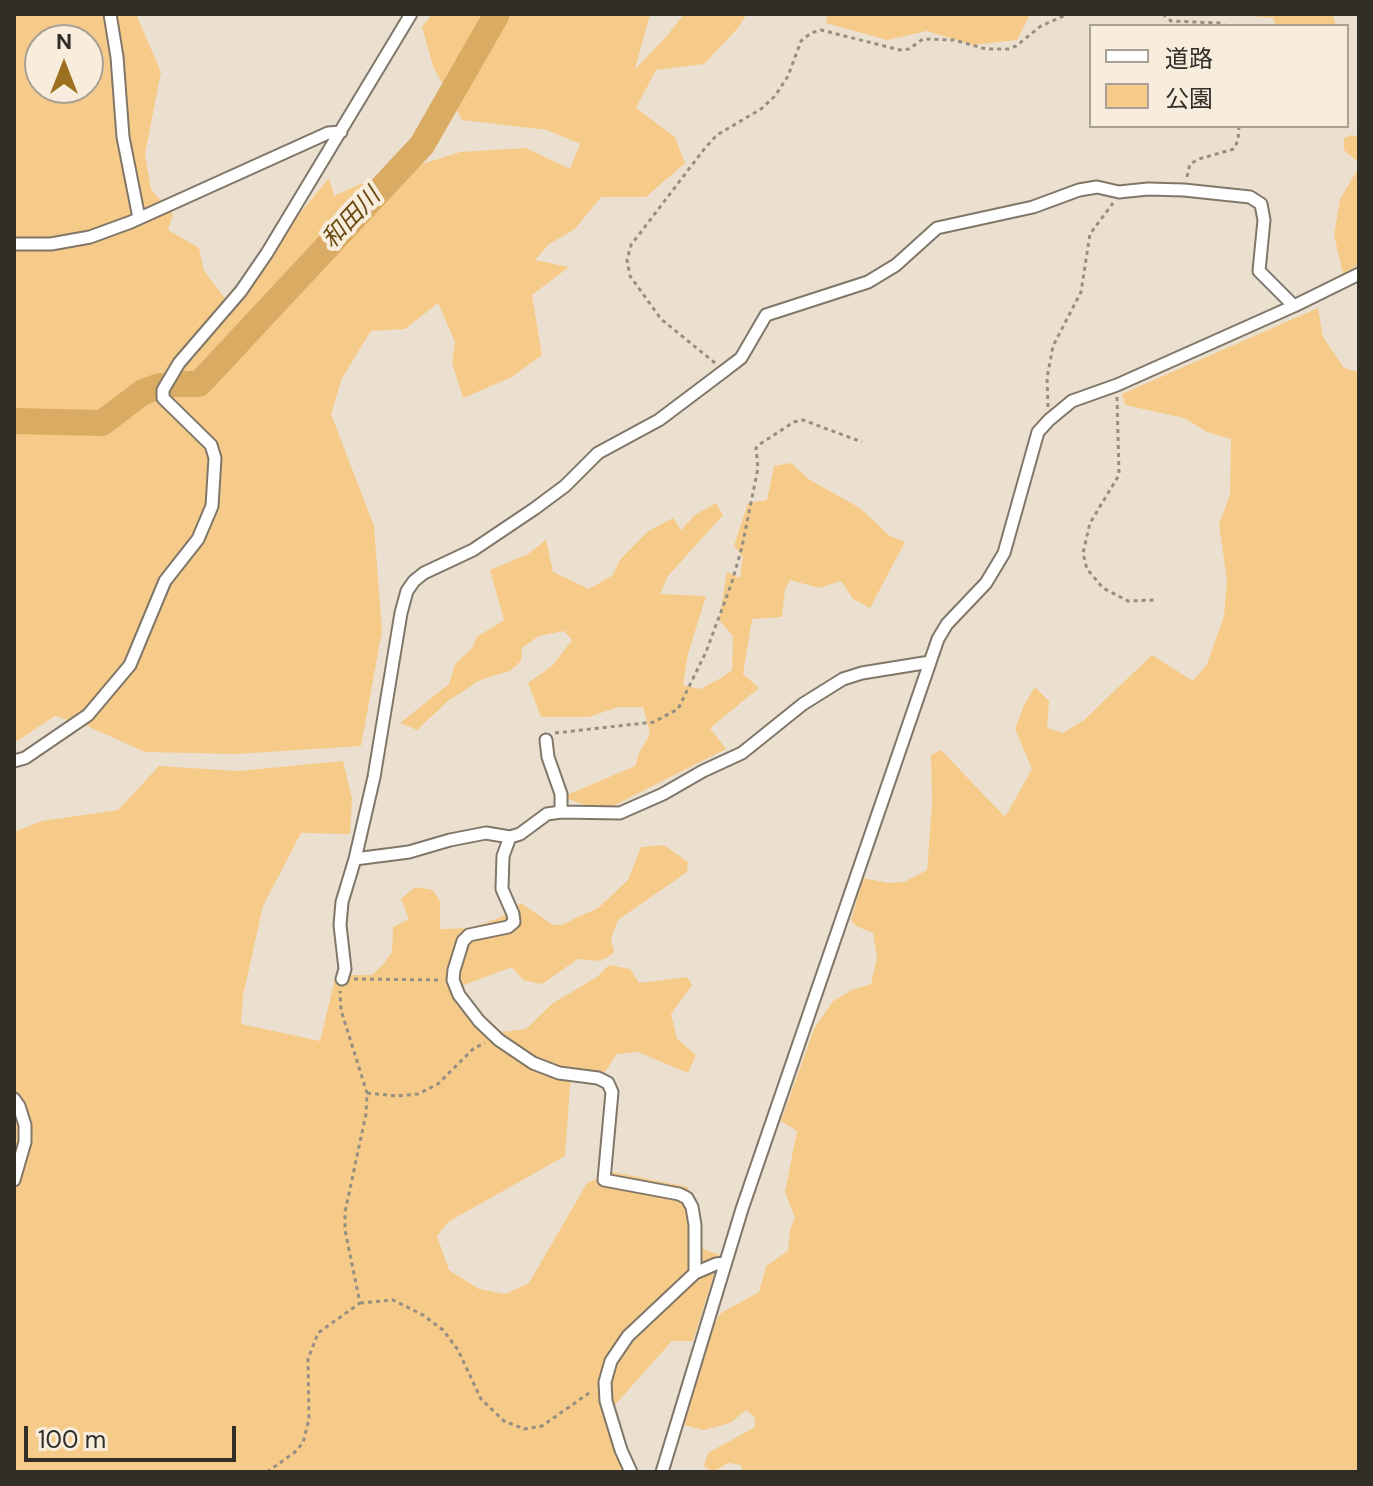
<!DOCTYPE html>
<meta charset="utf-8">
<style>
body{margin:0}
#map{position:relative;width:1373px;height:1486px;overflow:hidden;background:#ebe0d0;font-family:"DM Sans","Noto Sans JP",sans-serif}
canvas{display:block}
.frame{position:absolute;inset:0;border:16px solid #312d27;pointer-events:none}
.legend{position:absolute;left:1089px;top:24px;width:260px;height:104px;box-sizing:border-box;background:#f8eddd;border:2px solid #a8a094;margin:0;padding:10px 14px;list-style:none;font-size:24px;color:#312d27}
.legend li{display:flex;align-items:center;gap:16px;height:40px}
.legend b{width:40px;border:2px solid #a8a094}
.north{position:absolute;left:24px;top:24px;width:80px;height:80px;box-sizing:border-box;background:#f8eddd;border:2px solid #a8a094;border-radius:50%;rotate:0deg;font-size:22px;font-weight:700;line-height:32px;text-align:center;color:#312d27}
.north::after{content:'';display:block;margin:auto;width:28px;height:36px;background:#9c701f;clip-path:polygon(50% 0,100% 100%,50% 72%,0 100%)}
.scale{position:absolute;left:24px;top:1426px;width:212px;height:36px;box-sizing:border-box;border:4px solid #312d27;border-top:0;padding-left:10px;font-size:24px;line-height:28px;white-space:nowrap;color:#312d27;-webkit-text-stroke:6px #f8eddd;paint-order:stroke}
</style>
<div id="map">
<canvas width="1373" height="1486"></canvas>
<div class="frame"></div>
<ul class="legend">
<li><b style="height:10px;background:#fff"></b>道路</li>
<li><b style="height:22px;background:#f6cb89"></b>公園</li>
</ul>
<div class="north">N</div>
<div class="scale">100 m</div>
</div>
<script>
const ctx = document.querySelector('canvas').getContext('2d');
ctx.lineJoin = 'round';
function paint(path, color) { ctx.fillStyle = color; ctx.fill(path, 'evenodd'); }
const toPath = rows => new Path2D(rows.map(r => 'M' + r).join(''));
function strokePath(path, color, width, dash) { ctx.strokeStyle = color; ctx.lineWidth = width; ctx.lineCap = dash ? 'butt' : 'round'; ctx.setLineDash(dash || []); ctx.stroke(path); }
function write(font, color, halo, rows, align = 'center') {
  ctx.font = font + ' "DM Sans","Noto Sans JP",sans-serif'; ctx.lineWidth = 8; ctx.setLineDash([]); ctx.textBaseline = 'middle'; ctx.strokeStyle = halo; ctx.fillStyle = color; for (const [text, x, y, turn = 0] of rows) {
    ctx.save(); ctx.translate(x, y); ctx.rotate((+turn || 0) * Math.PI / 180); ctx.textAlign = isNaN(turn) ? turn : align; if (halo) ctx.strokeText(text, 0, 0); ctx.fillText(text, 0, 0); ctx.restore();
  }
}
const green = toPath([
 [14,14,136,14,161,72,145,154,151,189,173,215,168,230,199,248,204,271,227,301,329,178,334,196,358,185,460,152,526,148,570,169,580,144,547,130,462,120,433,66,422,27,432,14,650,14,635,69,666,37,684,14,747,14,737,29,704,64,656,70,636,108,675,137,685,163,646,197,601,197,575,229,548,245,535,260,569,267,532,295,542,355,512,377,463,398,452,363,455,342,438,303,405,329,371,331,342,378,331,414,374,526,382,631,361,746,236,754,145,752,85,725,55,716,14,743],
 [40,40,88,40,88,88,40,88],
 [828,14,1030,14,1017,40,973,45,927,31,887,40,826,23],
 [1231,14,1333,14,1336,26,1276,26,1273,18],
 [1351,135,1359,137,1359,163,1344,150,1344,138],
 [1359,167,1359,264,1343,274,1334,235,1340,199],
 [1318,308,1323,337,1344,368,1359,372,1359,1472,743,1472,741,1465,728,1463,713,1472,704,1466,708,1453,755,1427,755,1418,746,1410,730,1423,704,1430,684,1425,714,1324,721,1313,759,1292,766,1266,788,1251,790,1229,795,1218,785,1192,797,1131,781,1121,814,1029,833,1001,852,990,871,984,877,958,873,933,856,926,851,920,863,878,888,883,904,882,927,870,932,804,931,755,941,750,1005,817,1032,769,1015,729,1024,705,1035,687,1049,701,1047,728,1063,733,1084,720,1152,655,1193,681,1207,664,1224,616,1227,580,1219,524,1230,495,1231,439,1207,432,1184,418,1125,405,1122,394],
 [791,463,810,480,860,508,890,536,905,542,870,608,853,599,841,581,819,588,790,580,785,590,782,617,752,619,743,674,759,688,710,728,726,749,613,806,588,806,562,797,635,766,639,753,650,734,643,707,618,707,589,717,541,717,528,683,553,665,572,640,564,631,539,636,522,648,521,661,510,671,480,680,448,701,417,730,400,723,449,684,455,664,472,648,477,637,504,620,490,570,528,554,546,540,553,572,589,589,613,575,620,560,647,532,673,518,681,530,695,515,716,503,723,515,668,576,660,594,706,596,688,654,683,685,700,689,721,678,732,670,733,636,719,620,727,572,740,578,743,557,734,546,748,503,767,500,774,466],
 [343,761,352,798,350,834,301,833,263,906,243,996,241,1024,320,1041,336,975,372,975,384,963,392,952,393,927,409,919,401,899,415,887,433,890,440,901,440,929,472,928,501,917,521,903,553,925,561,925,598,908,628,880,641,847,664,845,688,862,687,872,618,920,611,939,614,952,607,958,596,961,578,959,542,984,523,980,512,967,459,987,476,1017,502,1032,526,1029,553,1003,597,977,609,965,630,969,639,983,687,977,692,985,671,1014,677,1039,696,1055,688,1073,638,1052,617,1054,604,1073,571,1071,565,1156,448,1222,437,1236,449,1270,479,1289,505,1294,529,1283,587,1183,613,1172,688,1187,692,1245,720,1255,693,1341,672,1341,606,1415,628,1472,14,1472,14,1133,18,1112,14,1102,14,832,42,821,118,810,159,766,238,771]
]);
const river = toPath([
 [172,384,199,384,422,145,497,14],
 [14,421,102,423,143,392,160,386]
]);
const path = toPath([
 [1163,14,1171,21,1219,23,1227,26],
 [1187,177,1190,164,1199,159,1234,149,1238,140,1239,126],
 [715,363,661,319,630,276,627,260,631,245,705,148,717,135,761,109,775,96,788,76,801,41,811,33,821,30,900,50,909,49,923,39,954,40,986,49,1008,49,1016,46,1041,26,1068,14],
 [1117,397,1119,475,1090,523,1083,553,1087,569,1103,588,1128,601,1154,600],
 [1048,407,1047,378,1053,346,1081,292,1090,234,1113,203],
 [555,733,654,722,678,709,706,652,732,582,742,547,758,468,756,448,760,444,794,422,803,420,862,442],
 [354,979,442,980],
 [367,1093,397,1096,418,1094,438,1084,474,1048,485,1043],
 [360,1303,393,1300,423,1315,443,1330,458,1350,481,1399,504,1421,524,1429,542,1426,592,1391],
 [267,1472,295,1452,303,1443,309,1419,308,1359,318,1333,360,1303,345,1230,345,1212,366,1114,367,1093,341,1010,340,991]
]);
const minor = toPath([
 [110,14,117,57,123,137,139,218],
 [14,244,51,244,90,237,131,222,328,133,341,132],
 [546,740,548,757,561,794,561,812],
 [14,761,25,758,88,715,130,665,165,581,198,539,212,506,215,458,211,445,163,398,163,390,179,363,241,291,267,253,411,14],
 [510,837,503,856,502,889,513,914,514,922,508,927,469,935,463,941,454,970,453,980,459,995,479,1021,499,1040,533,1063,559,1073,598,1078,608,1083,612,1092,604,1180,679,1194,687,1198,692,1207,695,1225,695,1273,628,1336,611,1361,605,1382,606,1401,621,1450,631,1472],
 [355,859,374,777,401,613,407,591,414,581,424,573,473,550,534,509,565,486,598,453,659,420,724,371,741,358,766,315,868,282,896,265,937,228,1033,207,1079,190,1097,187,1119,192,1148,189,1184,190,1250,197,1261,204,1264,220,1259,271,1294,306],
 [342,979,345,969,340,925,342,902,355,859,409,852,450,840,486,833,510,837,520,834,547,814,561,812,620,813,663,794,703,771,742,753,803,704,843,679,862,673,930,662],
 [14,1099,19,1106,25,1125,25,1142,14,1180],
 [695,1273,716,1264,725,1263],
 [662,1472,742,1209,938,639,947,624,986,583,1004,553,1038,432,1049,420,1072,401,1117,385,1294,306,1359,274]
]);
const waterNames = [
 ["和田川",352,219,-47]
];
paint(green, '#f6cb89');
strokePath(river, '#daab62', 26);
strokePath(minor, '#807769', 15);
strokePath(path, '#958e82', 3, [4, 4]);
strokePath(minor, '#fff', 11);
write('italic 24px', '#694a10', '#f8eddd', waterNames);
</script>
